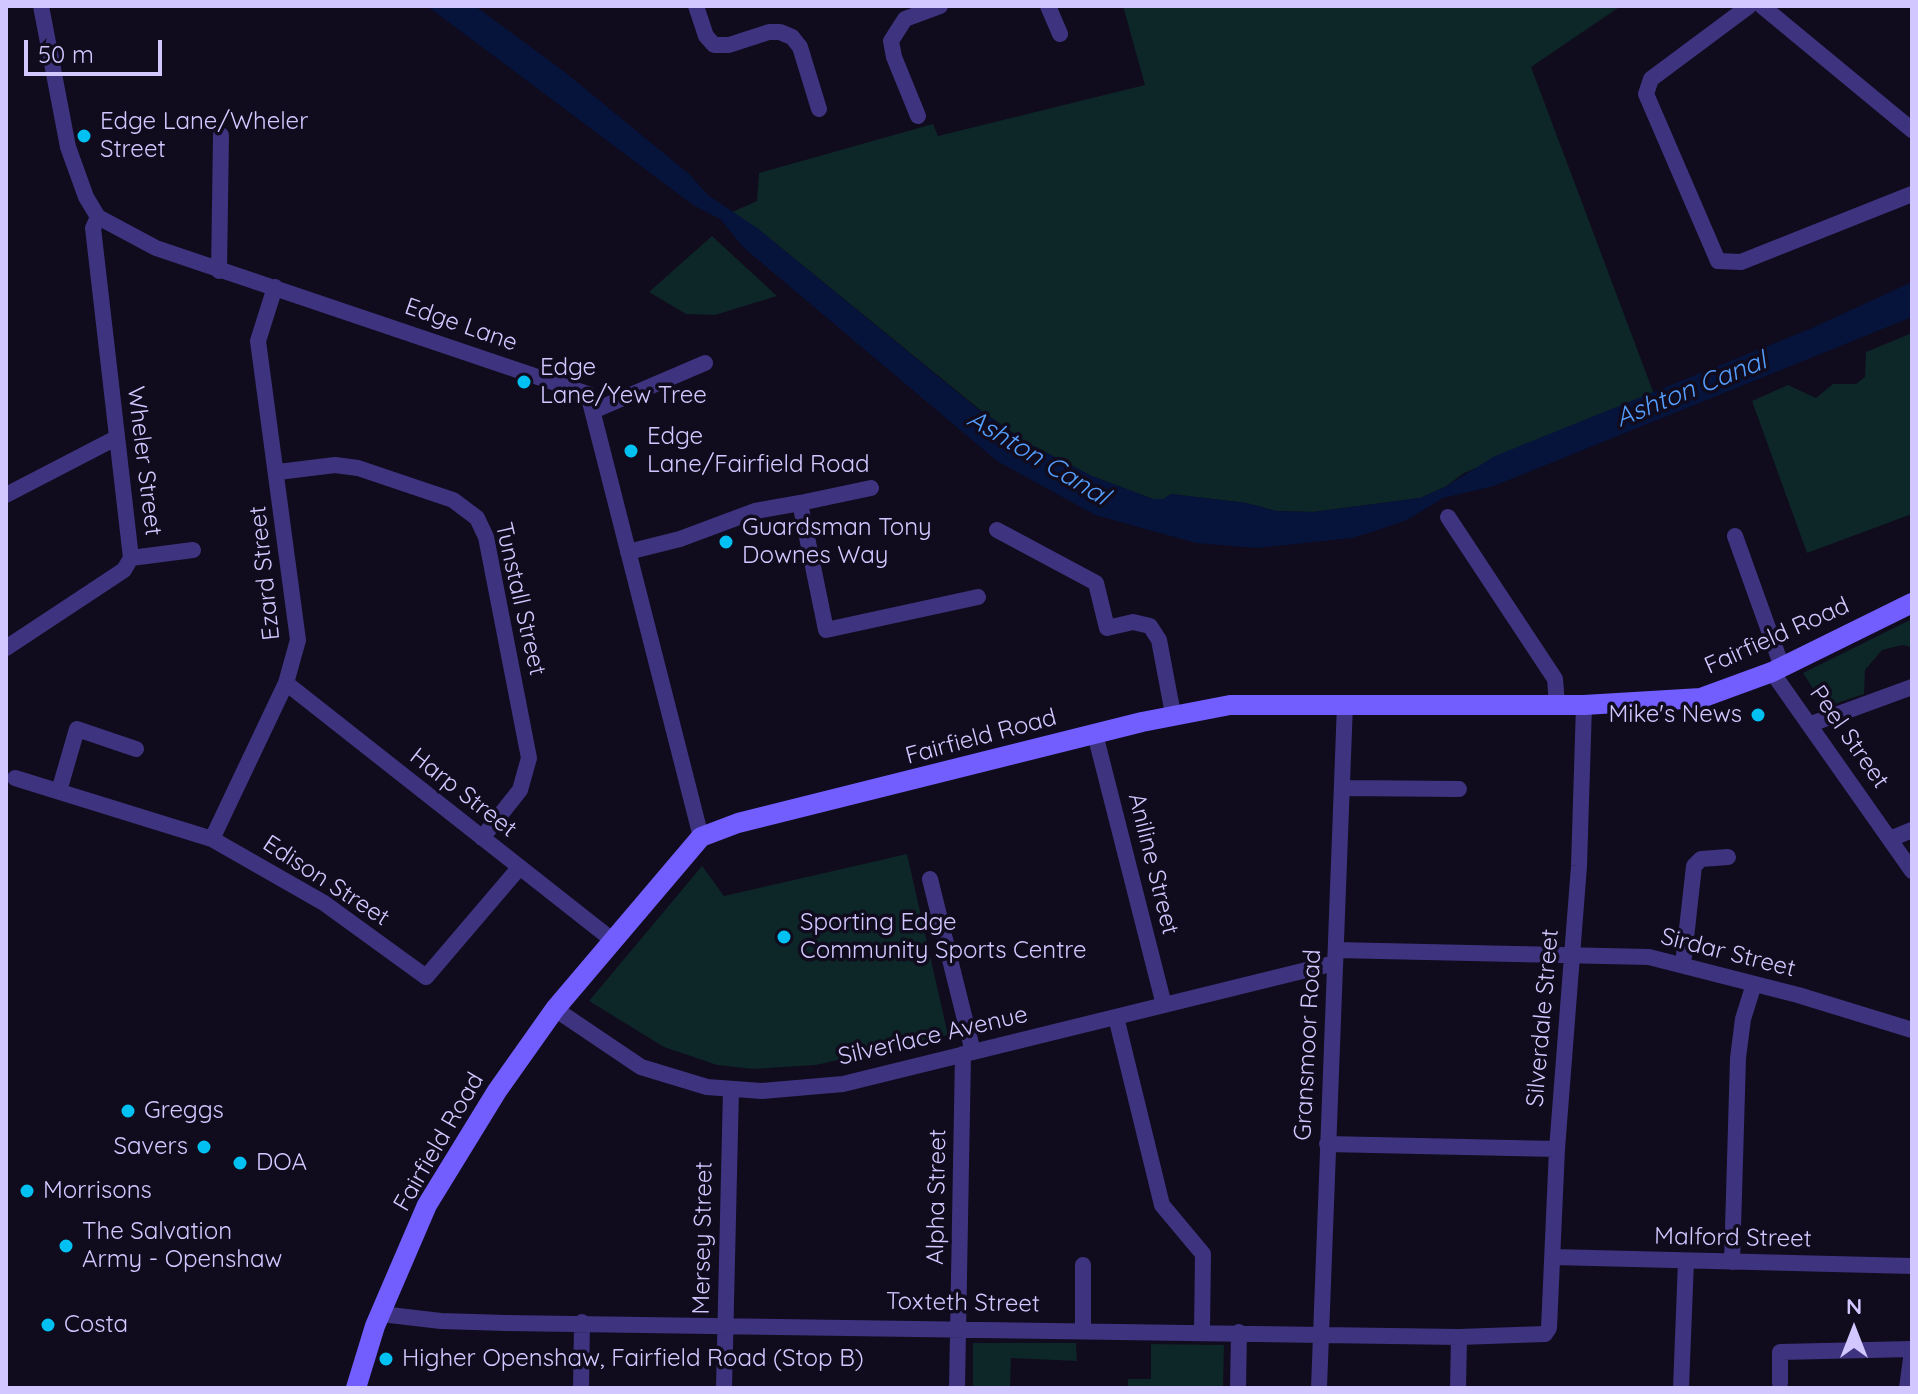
<!DOCTYPE html>
<style>
body{margin:0}
#map{position:relative;width:1918px;height:1394px;overflow:hidden;background:#100b1d;font-family:Quicksand,sans-serif}
canvas{display:block}
.frame{position:absolute;inset:0;border:8px solid #d3c7ff;pointer-events:none}
.north{position:absolute;left:1814px;top:1290px;width:80px;height:80px;-webkit-text-stroke:6px #100b1d;paint-order:stroke;rotate:0deg;font-size:22px;font-weight:700;line-height:32px;text-align:center;color:#d3c7ff}
.north::after{content:'';display:block;margin:auto;width:28px;height:36px;background:#d3c7ff;clip-path:polygon(50% 0,100% 100%,50% 72%,0 100%)}
.scale{position:absolute;left:24px;top:40px;width:138px;height:36px;box-sizing:border-box;border:4px solid #d3c7ff;border-top:0;padding-left:10px;font-size:24px;line-height:28px;white-space:nowrap;color:#d3c7ff;-webkit-text-stroke:6px #100b1d;paint-order:stroke}
</style>
<div id="map">
<canvas width="1918" height="1394"></canvas>
<div class="frame"></div>
<div class="north">N</div>
<div class="scale">50 m</div>
</div>
<script>
const ctx = document.querySelector('canvas').getContext('2d');
ctx.lineJoin = 'round';
function paint(path, color) { ctx.fillStyle = color; ctx.fill(path, 'evenodd'); }
const toPath = rows => new Path2D(rows.map(r => 'M' + r).join(''));
function strokePath(path, color, width, dash) { ctx.strokeStyle = color; ctx.lineWidth = width; ctx.lineCap = dash ? 'butt' : 'round'; ctx.setLineDash(dash || []); ctx.stroke(path); }
function write(font, color, halo, rows, align = 'center') {
  ctx.font = font + ' Quicksand,sans-serif'; ctx.lineWidth = 7; ctx.setLineDash([]); ctx.textBaseline = 'middle'; ctx.strokeStyle = halo; ctx.fillStyle = color; for (const [text, x, y, turn = 0] of rows) {
    ctx.save(); ctx.translate(x, y); ctx.rotate((+turn || 0) * Math.PI / 180); ctx.textAlign = isNaN(turn) ? turn : align; if (halo) ctx.strokeText(text, 0, 0); ctx.fillText(text, 0, 0); ctx.restore();
  }
}
const green = toPath([
 [1123,6,1621,6,1531,67,1654,394,1464,473,1445,487,1420,498,1313,512,1276,511,1246,503,1171,494,1163,500,1153,499,1092,476,1029,444,979,409,757,228,730,213,757,201,759,173,933,124,938,136,1145,85],
 [712,236,777,296,715,315,686,314,649,292],
 [1912,333,1912,514,1807,553,1752,401,1788,385,1816,398,1833,384,1856,384,1865,377,1866,352],
 [1912,619,1912,647,1902,645,1882,650,1865,670,1864,694,1825,707,1803,673],
 [907,854,948,1035,816,1065,753,1069,717,1065,664,1047,589,1001,702,866,724,896],
 [973,1343,1076,1343,1077,1361,1011,1358,1010,1388,973,1388],
 [1151,1344,1224,1345,1223,1388,1128,1388,1128,1379,1151,1379]
]);
const water = toPath([
 [427,6,475,6,566,73,689,174,708,195,757,228,979,410,1029,444,1092,476,1153,499,1163,499,1171,494,1246,503,1276,511,1313,512,1420,498,1445,487,1495,456,1812,328,1912,282,1912,317,1494,486,1443,498,1407,520,1375,531,1352,538,1257,548,1196,543,1095,515,997,461,744,248,720,219,693,205]
]);
const street = toPath([
 [41,6,68,147,86,197,98,217,156,248,588,394,701,837],
 [696,6,706,36,714,45,729,45,769,32,780,32,792,37,800,47,819,109],
 [1048,6,1060,34],
 [1749,6,1651,79,1646,94,1718,261,1741,262,1912,194],
 [1762,6,1912,130],
 [918,116,894,57,891,41,905,19,940,6],
 [219,271,221,135],
 [593,411,705,363],
 [278,472,335,465,358,468,453,500,477,518,486,537,529,758,520,790,482,838],
 [6,495,116,438],
 [800,503,871,488],
 [1448,517,1555,679,1557,704],
 [997,530,1096,583,1107,628,1133,622,1150,626,1159,640,1173,714],
 [1735,536,1782,667],
 [628,552,680,539,755,511,800,503,826,630,978,597],
 [131,558,193,550],
 [6,648,124,570,131,558,93,228,98,217],
 [1772,672,1912,871],
 [286,683,611,939],
 [1811,724,1912,687],
 [1095,734,1164,1005],
 [15,778,212,839,324,903,426,977,519,868],
 [1344,788,1459,789],
 [59,791,77,729,136,749],
 [212,839,286,683,298,640,258,341,275,287],
 [1890,839,1912,830],
 [930,879,973,1052],
 [1336,950,1649,957,1798,995,1912,1030],
 [1683,965,1694,866,1701,859,1728,857],
 [555,1009,641,1067,707,1087,762,1091,843,1084,1335,963],
 [1116,1017,1162,1205,1203,1254,1202,1331],
 [1327,1144,1557,1149],
 [1553,1257,1912,1266],
 [1732,1262,1738,1058,1743,1019,1754,984],
 [381,1314,441,1321,506,1323,1459,1337,1545,1334,1549,1328,1557,1149,1579,866,1584,705],
 [1083,1329,1083,1265],
 [1780,1383,1780,1352,1912,1349],
 [581,1388,582,1322],
 [724,1388,731,1089],
 [957,1388,963,1054],
 [1238,1388,1239,1332],
 [1319,1388,1345,704],
 [1458,1388,1459,1337],
 [1681,1388,1686,1261],
 [1907,1388,1912,1351]
]);
const secondary = toPath([
 [356,1388,375,1326,427,1205,497,1091,555,1009,701,837,738,823,1142,722,1230,705,1584,705,1701,698,1772,672,1912,603]
]);
const markers = [
 [84,136,8,"#00c1f2"],
 [524,382,8,"#00c1f2"],
 [631,451,8,"#00c1f2"],
 [726,542,8,"#00c1f2"],
 [1758,715,8,"#00c1f2"],
 [784,937,8,"#00c1f2"],
 [128,1111,8,"#00c1f2"],
 [204,1147,8,"#00c1f2"],
 [240,1163,8,"#00c1f2"],
 [27,1191,8,"#00c1f2"],
 [66,1246,8,"#00c1f2"],
 [48,1325,8,"#00c1f2"],
 [386,1359,8,"#00c1f2"]
];
const poiNames = [
 ["Edge Lane/Wheler",100,122],
 ["Street",100,150],
 ["Edge",540,368],
 ["Lane/Yew Tree",540,396],
 ["Edge",647,437],
 ["Lane/Fairfield Road",647,465],
 ["Guardsman Tony",742,528],
 ["Downes Way",742,556],
 ["Mike's News",1742,715,"right"],
 ["Sporting Edge",800,923],
 ["Community Sports Centre",800,951],
 ["Greggs",144,1111],
 ["Savers",188,1147,"right"],
 ["DOA",256,1163],
 ["Morrisons",43,1191],
 ["The Salvation",82,1232],
 ["Army - Openshaw",82,1260],
 ["Costa",64,1325],
 ["Higher Openshaw, Fairfield Road (Stop B)",402,1359]
];
const streetNames = [
 ["Edge Lane",461,325,19],
 ["Wheler Street",144,461,83],
 ["Ezard Street",265,573,-96],
 ["Tunstall Street",520,599,77],
 ["Fairfield Road",1777,636,-24],
 ["Fairfield Road",981,737,-15],
 ["Peel Street",1849,737,55],
 ["Harp Street",463,793,38],
 ["Aniline Street",1153,864,76],
 ["Edison Street",326,881,33],
 ["Sirdar Street",1728,953,14],
 ["Silverdale Street",1543,1018,-85],
 ["Silverlace Avenue",933,1036,-13],
 ["Gransmoor Road",1308,1045,-87],
 ["Fairfield Road",439,1142,-60],
 ["Alpha Street",937,1197,-89],
 ["Mersey Street",703,1238,-89],
 ["Malford Street",1733,1238,1],
 ["Toxteth Street",963,1303,1]
];
const waterNames = [
 ["Ashton Canal",1691,390,-22],
 ["Ashton Canal",1038,458,31]
];
paint(green, '#0d2628');
paint(water, '#06143b');
strokePath(street, '#3e337f', 16);
strokePath(secondary, '#725eff', 20);
for (const [x, y, r, color] of markers) { const dot = new Path2D(); dot.arc(x, y, r, 0, 2 * Math.PI); ctx.fillStyle = color; ctx.fill(dot); strokePath(dot, '#100b1d', 3); }
write('24px', '#d3c7ff', '#100b1d', poiNames, 'left');
write('24px', '#d3c7ff', '#100b1d', streetNames);
write('italic 26px', '#559fff', '#100b1d', waterNames);
</script>
